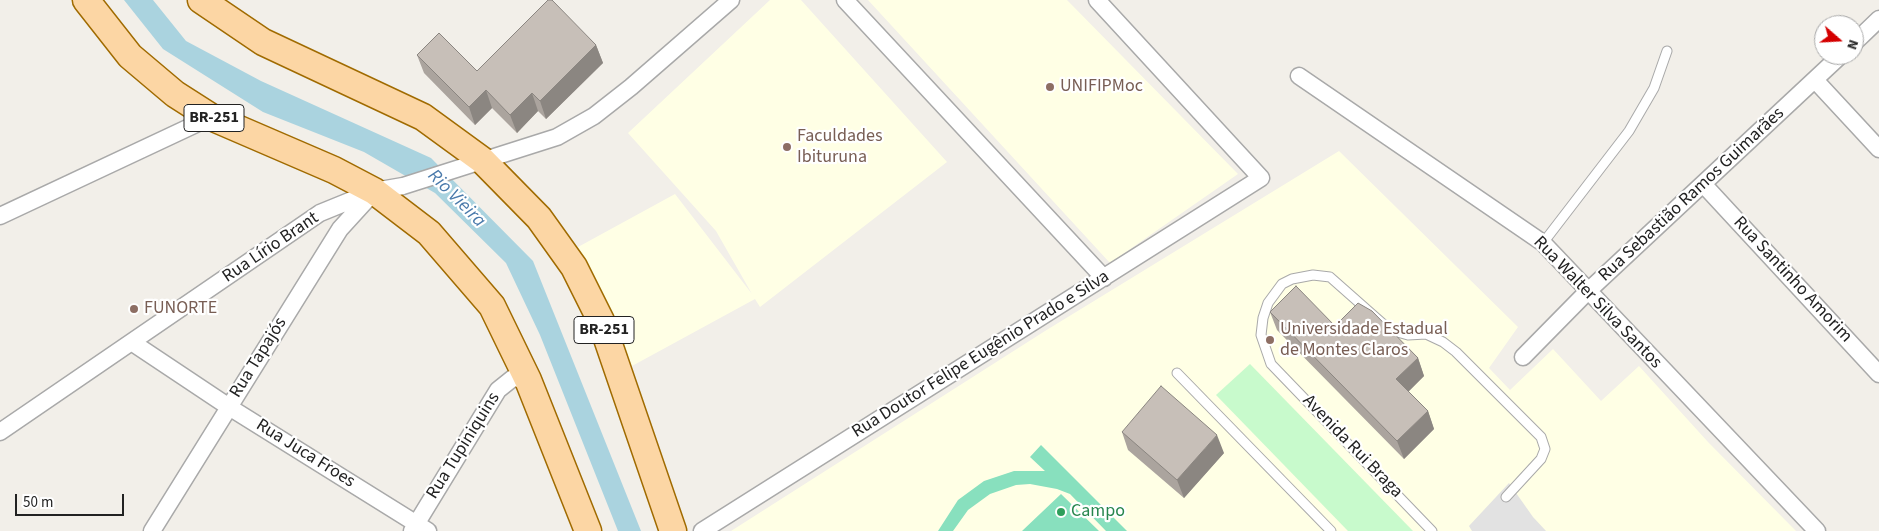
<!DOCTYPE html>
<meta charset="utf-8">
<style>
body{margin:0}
#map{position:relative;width:1879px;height:531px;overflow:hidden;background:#f2efe9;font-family:"Source Sans 3",sans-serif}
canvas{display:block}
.north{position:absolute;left:1814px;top:15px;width:50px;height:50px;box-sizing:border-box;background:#fff;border:1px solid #a7a7a7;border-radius:50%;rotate:109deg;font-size:14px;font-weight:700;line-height:20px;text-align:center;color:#222}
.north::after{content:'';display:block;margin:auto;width:18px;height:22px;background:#d40000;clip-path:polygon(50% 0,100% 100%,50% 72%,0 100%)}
.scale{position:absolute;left:15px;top:494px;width:109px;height:22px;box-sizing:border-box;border:2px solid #222;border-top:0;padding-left:6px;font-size:15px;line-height:18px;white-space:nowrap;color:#222;-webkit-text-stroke:4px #fff;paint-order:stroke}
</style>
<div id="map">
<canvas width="1879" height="531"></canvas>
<div class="north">N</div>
<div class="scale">50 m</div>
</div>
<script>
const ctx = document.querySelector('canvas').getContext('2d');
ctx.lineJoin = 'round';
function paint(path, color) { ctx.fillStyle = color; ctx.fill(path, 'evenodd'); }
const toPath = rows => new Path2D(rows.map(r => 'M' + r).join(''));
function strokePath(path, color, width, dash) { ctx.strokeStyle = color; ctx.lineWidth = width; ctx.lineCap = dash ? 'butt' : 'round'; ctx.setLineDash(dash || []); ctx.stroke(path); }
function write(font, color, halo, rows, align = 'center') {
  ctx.font = font + ' "Source Sans 3",sans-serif'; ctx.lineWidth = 4.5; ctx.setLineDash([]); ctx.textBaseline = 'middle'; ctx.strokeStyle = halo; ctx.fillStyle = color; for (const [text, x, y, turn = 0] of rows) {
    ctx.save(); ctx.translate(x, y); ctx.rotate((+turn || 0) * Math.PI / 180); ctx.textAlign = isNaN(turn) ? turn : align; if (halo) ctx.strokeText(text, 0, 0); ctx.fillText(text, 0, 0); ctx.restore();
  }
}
const education = toPath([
 [770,0,801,0,947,162,760,307,755,299,632,366,578,247,675,194,752,294,716,231,628,133],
 [868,0,1067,0,1238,174,1110,263],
 [1339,151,1518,327,1489,368,1510,390,1553,349,1601,401,1639,366,1708,442,1796,531,731,531,1045,331]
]);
const park = toPath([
 [1250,364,1413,531,1348,531,1216,395]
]);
const pitch = toPath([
 [1041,445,1127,531,1106,531,1070,494,1057,489,1030,484,1016,485,990,494,968,510,953,531,938,531,958,500,984,481,1014,471,1045,471,1030,457],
 [1061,494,1099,531,1022,531]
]);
const parking = toPath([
 [1509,483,1533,517,1546,531,1472,531,1469,526]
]);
const water = toPath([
 [124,0,153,0,186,41,261,81,431,158,533,261,641,531,618,531,540,335,506,263,435,193,364,152,263,112,163,49]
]);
const lane = toPath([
 [1543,243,1629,131,1654,88,1667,51],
 [1177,373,1331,531],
 [1432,531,1271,364,1261,335,1263,318,1268,303,1282,284,1292,279,1313,275,1330,277,1390,330,1408,335,1426,334,1443,342,1456,352,1541,437,1545,449,1541,459,1506,497]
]);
const street = toPath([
 [845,0,1104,278],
 [1854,43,1879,19],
 [1299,76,1543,243,1817,531],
 [1815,80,1879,149],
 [1704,185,1879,374],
 [0,216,211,117],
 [133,343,229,407,428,531],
 [1523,357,1587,292,1841,55],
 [0,432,320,213,374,191,403,186,557,137,594,116,631,87,731,0],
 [152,531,340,229,371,195],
 [412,531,498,390,513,378,528,380],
 [702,531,1261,178,1097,0]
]);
const primary = toPath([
 [86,0,130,56,175,94,211,117,334,170,374,191,429,233,492,306,528,380,588,531],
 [201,0,263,42,423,117,482,160,539,218,574,267,601,321,673,531]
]);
const wall = toPath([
 [596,45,603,63,546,119,538,111,517,133,492,108,475,125,424,73,417,55,477,71],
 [1270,312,1418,358,1424,376,1408,392,1428,411,1434,429,1404,459,1277,330],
 [1122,432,1224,453,1184,498,1128,450]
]);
const shadedWall = toPath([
 [596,45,603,63,546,119,540,101],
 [486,90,492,108,475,125,469,107],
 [532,93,538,111,517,133,510,115],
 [1418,358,1424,376,1403,397,1396,379],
 [1428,411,1434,429,1404,459,1397,441],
 [1217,435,1224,453,1184,498,1177,480]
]);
const building = toPath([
 [548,0,552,0,596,45,540,101,532,93,510,115,486,90,469,107,417,55,439,33,477,71,548,0],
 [1296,286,1335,326,1358,303,1372,311,1418,358,1396,379,1428,411,1397,441,1270,312,1296,286],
 [1161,386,1217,435,1177,480,1122,432,1161,386]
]);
const markers = [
 [1050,87,5,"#8d6e63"],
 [787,147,5,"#8d6e63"],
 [134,309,5,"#8d6e63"],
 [1270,340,5,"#8d6e63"],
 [1061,512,5,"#2e9e5b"]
];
const shields = [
 [214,118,60],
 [604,330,60]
];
const shieldNames = [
 ["BR-251",214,118],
 ["BR-251",604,330]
];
const educationNames = [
 ["UNIFIPMoc",1060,87],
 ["Faculdades",797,137],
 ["Ibituruna",797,158],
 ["FUNORTE",144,309],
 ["Universidade Estadual",1280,330],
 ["de Montes Claros",1280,351]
];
const streetNames = [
 ["Rua Sebastião Ramos Guimarães",1692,195,-43],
 ["Rua Lírio Brant",271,248,-34],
 ["Rua Santinho Amorim",1792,280,47],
 ["Rua Walter Silva Santos",1597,303,46],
 ["Rua Doutor Felipe Eugênio Prado e Silva",981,355,-32],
 ["Rua Tapajós",259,358,-58],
 ["Rua Tupiniquins",464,446,-58],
 ["Avenida Rui Braga",1352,447,46],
 ["Rua Juca Froes",305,454,32]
];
const leisureNames = [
 ["Campo",1071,512]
];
const waterNames = [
 ["Rio Vieira",456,199,45]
];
paint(education, '#ffffe5');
paint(park, '#c8facc');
paint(pitch, '#88e0be');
paint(parking, '#e2e2e2');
paint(water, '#aad3df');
strokePath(lane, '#a9a9a9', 11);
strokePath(street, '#a9a9a9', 19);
strokePath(primary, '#a06b00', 29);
strokePath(lane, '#fff', 9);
strokePath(street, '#fff', 16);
strokePath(primary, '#fcd6a4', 26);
paint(wall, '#aba49e');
paint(shadedWall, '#8b8681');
paint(building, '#c7bfb8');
strokePath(building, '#8b8681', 1);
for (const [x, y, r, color] of markers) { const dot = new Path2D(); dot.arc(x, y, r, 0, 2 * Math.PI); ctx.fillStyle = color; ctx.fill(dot); strokePath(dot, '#fff', 2); }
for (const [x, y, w] of shields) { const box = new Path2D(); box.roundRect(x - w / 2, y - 13.5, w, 27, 4); ctx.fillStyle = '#fff'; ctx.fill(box); strokePath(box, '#222', 1); }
write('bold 16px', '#222', null, shieldNames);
write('18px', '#785e54', '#fff', educationNames, 'left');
write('18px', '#222', '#fff', streetNames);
write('18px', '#27864d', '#fff', leisureNames, 'left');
write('italic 19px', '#4a7aab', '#fff', waterNames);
</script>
